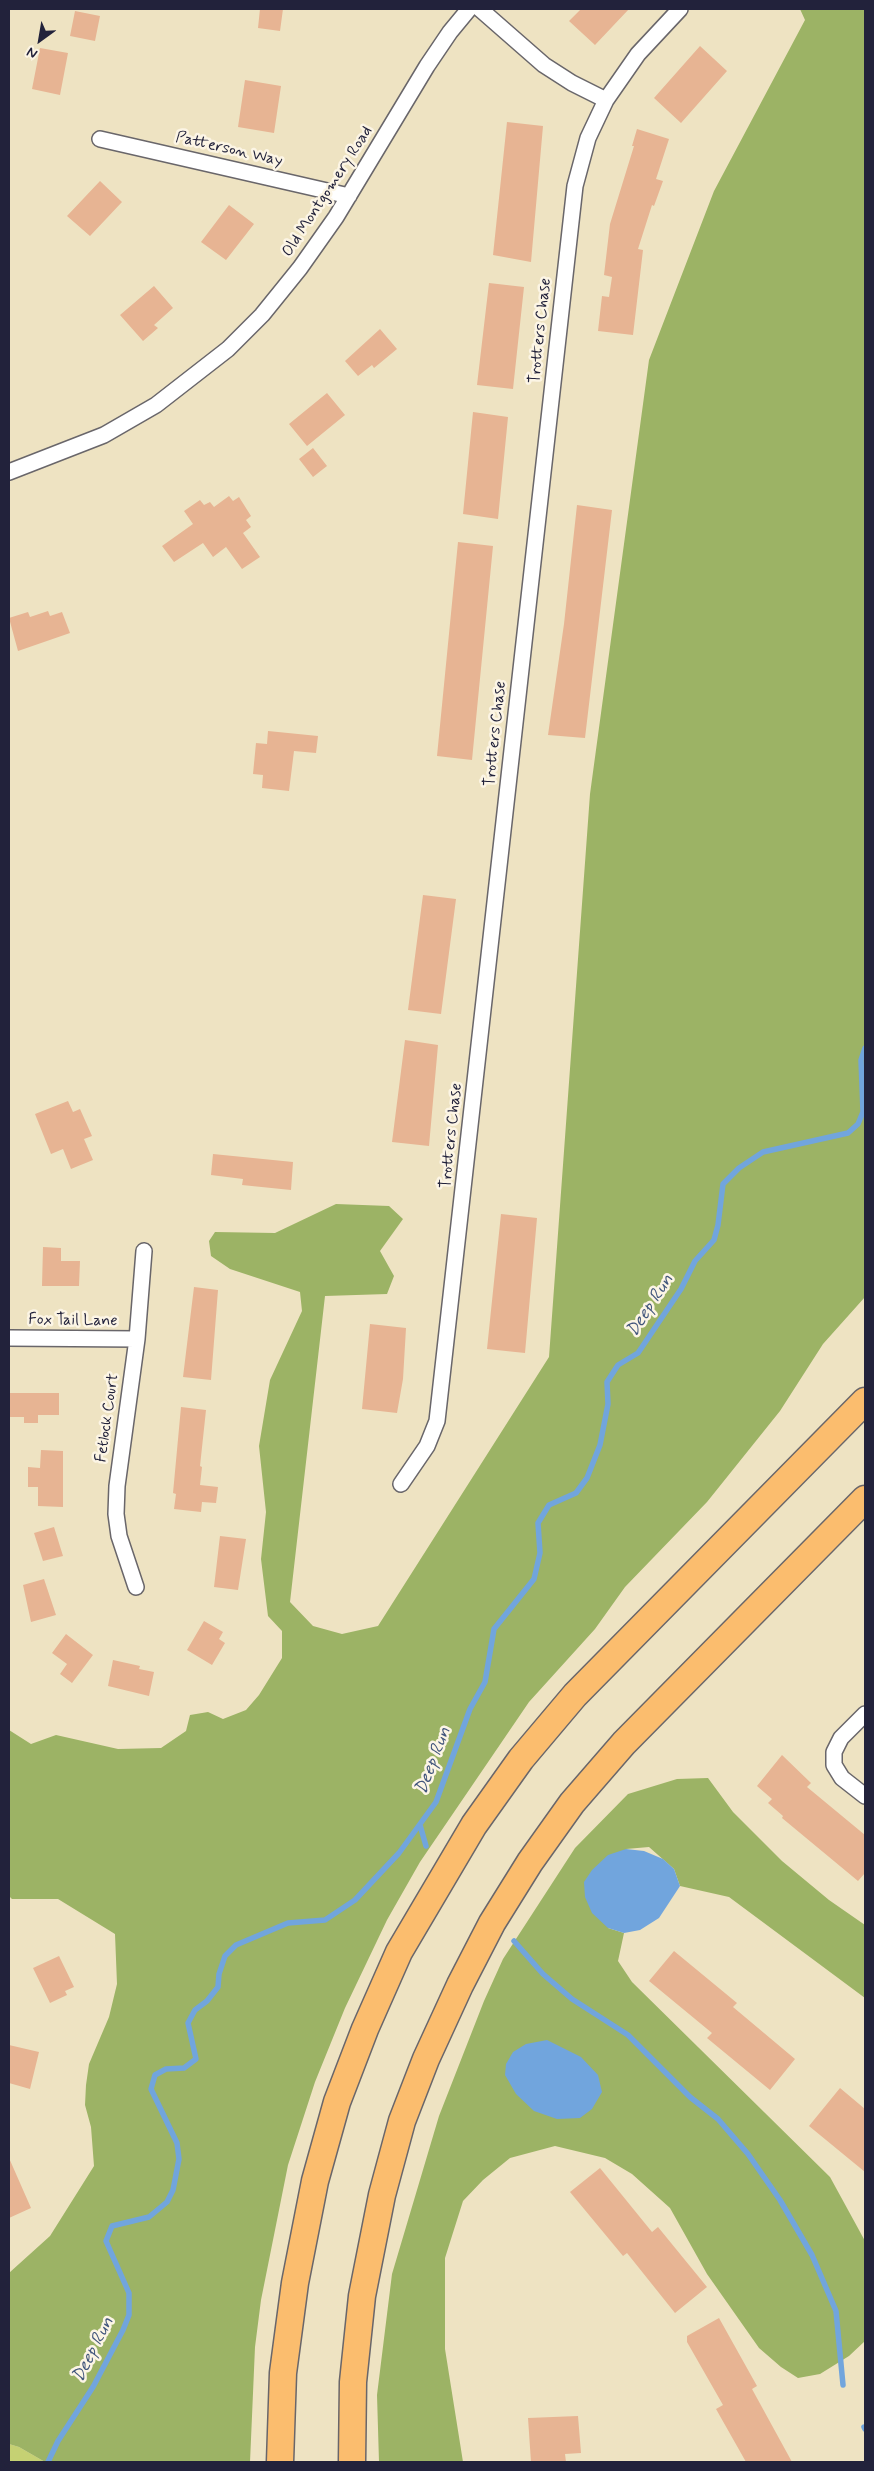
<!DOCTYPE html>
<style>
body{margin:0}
#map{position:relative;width:874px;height:2471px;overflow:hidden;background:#eee3c2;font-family:Mynerve,sans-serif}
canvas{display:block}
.frame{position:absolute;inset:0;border:10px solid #22223b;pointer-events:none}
.north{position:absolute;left:15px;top:15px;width:50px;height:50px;-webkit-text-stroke:4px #fcf5e5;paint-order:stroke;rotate:212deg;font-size:14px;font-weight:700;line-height:20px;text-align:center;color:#22223b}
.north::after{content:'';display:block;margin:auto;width:18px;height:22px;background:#22223b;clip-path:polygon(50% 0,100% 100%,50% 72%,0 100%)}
</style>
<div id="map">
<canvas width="874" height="2471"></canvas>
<div class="frame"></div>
<div class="north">N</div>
</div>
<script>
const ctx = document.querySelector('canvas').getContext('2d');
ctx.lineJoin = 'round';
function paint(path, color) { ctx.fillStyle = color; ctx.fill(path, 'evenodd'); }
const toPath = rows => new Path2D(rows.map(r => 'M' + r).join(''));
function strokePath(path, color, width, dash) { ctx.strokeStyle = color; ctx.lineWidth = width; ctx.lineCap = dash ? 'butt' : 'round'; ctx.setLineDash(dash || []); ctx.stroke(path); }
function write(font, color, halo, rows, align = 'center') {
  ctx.font = font + ' Mynerve,sans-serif'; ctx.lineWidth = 5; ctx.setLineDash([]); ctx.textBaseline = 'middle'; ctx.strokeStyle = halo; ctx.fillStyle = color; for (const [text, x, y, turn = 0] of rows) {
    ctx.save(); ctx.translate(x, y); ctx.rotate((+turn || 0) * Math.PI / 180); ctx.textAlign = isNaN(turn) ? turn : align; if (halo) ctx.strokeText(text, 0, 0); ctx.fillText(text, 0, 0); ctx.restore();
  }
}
const green = toPath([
 [9,2444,19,2447,45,2462,9,2462]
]);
const forest = toPath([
 [800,9,865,9,865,1297,823,1344,780,1411,707,1502,625,1587,595,1629,529,1702,420,1862,387,1920,345,2008,315,2082,288,2165,261,2300,255,2347,250,2462,45,2462,19,2447,9,2444,9,2273,50,2236,94,2166,91,2127,85,2105,86,2085,89,2064,109,2017,117,1984,115,1934,58,1899,12,1899,9,1896,9,1730,31,1744,56,1735,118,1749,161,1748,186,1731,190,1715,208,1712,223,1719,246,1710,259,1695,282,1658,282,1631,268,1616,261,1559,266,1512,259,1446,270,1380,302,1311,300,1292,230,1269,211,1256,209,1241,215,1232,275,1233,336,1204,389,1206,403,1219,380,1251,394,1276,387,1294,325,1296,290,1602,313,1626,342,1634,378,1626,549,1357,590,794,649,360,714,191,805,20],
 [708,1778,733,1812,782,1861,829,1900,865,1925,865,1998,729,1897,680,1886,674,1869,649,1847,626,1849,608,1928,624,1933,618,1961,632,1982,830,2177,865,2241,865,2341,849,2356,820,2374,798,2378,781,2367,759,2348,707,2274,670,2208,632,2174,605,2158,555,2146,510,2158,483,2180,463,2201,445,2258,445,2349,463,2462,379,2462,377,2395,392,2274,439,2116,484,2001,503,1959,575,1848,628,1794,677,1779]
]);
const water = toPath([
 [626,1849,644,1851,663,1859,674,1869,680,1886,659,1918,640,1930,624,1933,608,1928,592,1913,585,1897,584,1882,592,1870,608,1855],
 [547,2040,581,2057,598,2075,602,2092,592,2109,580,2118,557,2119,534,2111,516,2094,505,2075,506,2064,513,2052,526,2044]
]);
const stream = toPath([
 [420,1825,426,1846],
 [514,1941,543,1974,572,1999,628,2035,690,2097,718,2119,748,2154,780,2200,812,2255,836,2311,843,2385],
 [864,2427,865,2429],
 [48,2462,58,2441,93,2387,123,2330,129,2315,129,2293,106,2241,112,2226,149,2217,167,2202,173,2190,179,2159,177,2143,151,2089,155,2075,166,2069,184,2068,196,2059,188,2023,195,2010,207,2001,218,1987,219,1974,225,1956,236,1945,288,1923,325,1920,355,1900,399,1853,436,1802,470,1709,485,1682,494,1629,534,1579,540,1553,538,1523,549,1505,576,1493,587,1478,600,1445,608,1404,607,1382,618,1365,638,1353,681,1289,695,1261,714,1240,718,1225,723,1184,739,1168,763,1152,848,1133,858,1124,863,1112,861,1060,865,1048]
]);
const building = toPath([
 [260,9,283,9,280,31,258,28],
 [581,9,629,9,595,45,569,21],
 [75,11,100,16,95,41,70,36],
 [700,46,727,71,681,123,654,98],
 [40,48,68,53,60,95,32,89],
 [245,80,281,86,274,133,238,127],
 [507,122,543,126,531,262,493,255],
 [637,129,669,139,656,179,663,181,654,206,652,205,638,249,643,250,633,335,598,331,602,296,609,297,612,277,604,275,610,224,634,146,632,146],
 [100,181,122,202,90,236,67,216],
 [229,205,254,224,226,260,201,242],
 [489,283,524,287,513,389,477,385],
 [154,286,173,308,154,325,158,328,143,341,120,315],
 [380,329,397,349,374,368,372,365,358,376,345,361],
 [327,393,345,415,307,446,289,424],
 [473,412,508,417,498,519,463,514],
 [313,448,327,466,313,477,299,459],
 [229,496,233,501,239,497,251,516,246,520,251,527,243,533,260,557,242,569,226,547,213,557,203,543,174,562,162,546,193,524,184,511,200,500,204,505,210,502,214,507],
 [577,505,612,510,585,738,548,735,564,624],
 [458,542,493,546,472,760,437,756],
 [48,611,50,616,62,612,70,633,18,651,9,618,28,612,30,617],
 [268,731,318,736,316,753,294,751,289,791,262,788,263,775,253,774,256,743,267,744],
 [423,895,456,899,441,1014,408,1010],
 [405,1040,438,1045,429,1146,392,1142],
 [68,1101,73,1112,80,1109,92,1136,84,1139,93,1160,71,1169,63,1149,51,1154,35,1114],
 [213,1154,293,1162,291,1190,242,1185,243,1179,211,1175],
 [501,1214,537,1218,525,1353,487,1349],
 [43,1247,61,1248,61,1261,80,1261,79,1286,42,1286],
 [194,1287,218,1290,211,1380,183,1377],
 [370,1324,406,1328,403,1379,397,1413,362,1409],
 [9,1393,59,1393,59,1415,38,1415,38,1423,24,1423,24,1417,9,1417],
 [181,1407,206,1410,200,1466,202,1467,200,1485,218,1487,216,1503,202,1502,201,1512,174,1509,176,1494,173,1493],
 [41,1450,63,1451,63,1507,38,1506,38,1487,28,1487,28,1467,40,1468],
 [54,1527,63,1556,43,1561,34,1533],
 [220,1536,246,1539,238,1590,214,1587],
 [44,1579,56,1615,31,1622,23,1585],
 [204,1621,223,1632,219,1639,225,1643,212,1665,187,1650],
 [66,1634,93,1655,72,1683,60,1674,67,1664,52,1653],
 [113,1660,140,1666,139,1669,154,1672,149,1696,108,1686],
 [782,1755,811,1783,807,1787,865,1835,865,1873,858,1881,782,1818,783,1816,768,1803,772,1799,757,1786],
 [674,1951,737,2003,733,2007,795,2059,770,2090,707,2038,712,2033,649,1981],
 [59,1956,74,1987,65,1991,67,1995,50,2003,33,1968],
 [9,2045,39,2052,30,2089,9,2083],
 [840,2088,865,2109,865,2172,809,2126],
 [9,2158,31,2208,9,2218],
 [600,2168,652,2232,658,2227,707,2287,675,2313,627,2253,623,2256,570,2192],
 [719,2318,757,2386,752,2389,792,2462,746,2462,716,2409,723,2405,687,2342,687,2336],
 [578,2416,581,2453,565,2454,566,2462,531,2462,528,2418]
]);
const street = toPath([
 [480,9,544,65,572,83,606,100],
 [100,139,349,196],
 [9,472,104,435,156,405,228,349,262,315,300,268,336,217,427,66,450,32,469,9],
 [9,1338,137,1339],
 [401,1484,427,1446,437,1421,575,186,588,138,606,100,638,54,680,9],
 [136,1587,119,1536,116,1514,117,1486,137,1339,144,1251],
 [865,1714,841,1738,834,1752,834,1765,842,1778,865,1796]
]);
const highway = toPath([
 [280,2462,283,2373,295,2283,315,2181,337,2102,365,2029,399,1952,474,1825,521,1759,575,1695,865,1401],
 [352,2462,353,2382,362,2296,382,2195,402,2121,426,2059,460,1985,492,1923,530,1862,572,1803,624,1743,865,1499]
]);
const streetNames = [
 ["Patterson Way",229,150,13],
 ["Old Montgomery Road",328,192,-57],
 ["Trotters Chase",541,331,-84],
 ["Trotters Chase",496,734,-84],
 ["Trotters Chase",452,1136,-84],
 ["Fox Tail Lane",73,1321,1],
 ["Fetlock Court",108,1418,-82]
];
const waterNames = [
 ["Deep Run",651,1306,-57],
 ["Deep Run",434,1761,-69],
 ["Deep Run",94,2350,-63]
];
paint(green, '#c5d173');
paint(forest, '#9cb365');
paint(water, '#71a5dd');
strokePath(stream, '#71a5dd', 5.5);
paint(building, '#e7b493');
strokePath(street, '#69666a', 18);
strokePath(highway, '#69666a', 29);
strokePath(street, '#fff', 15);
strokePath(highway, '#fbbd6e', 26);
write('16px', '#22223b', '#fcf5e5', streetNames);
write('italic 18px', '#42567c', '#fcf5e5', waterNames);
</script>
